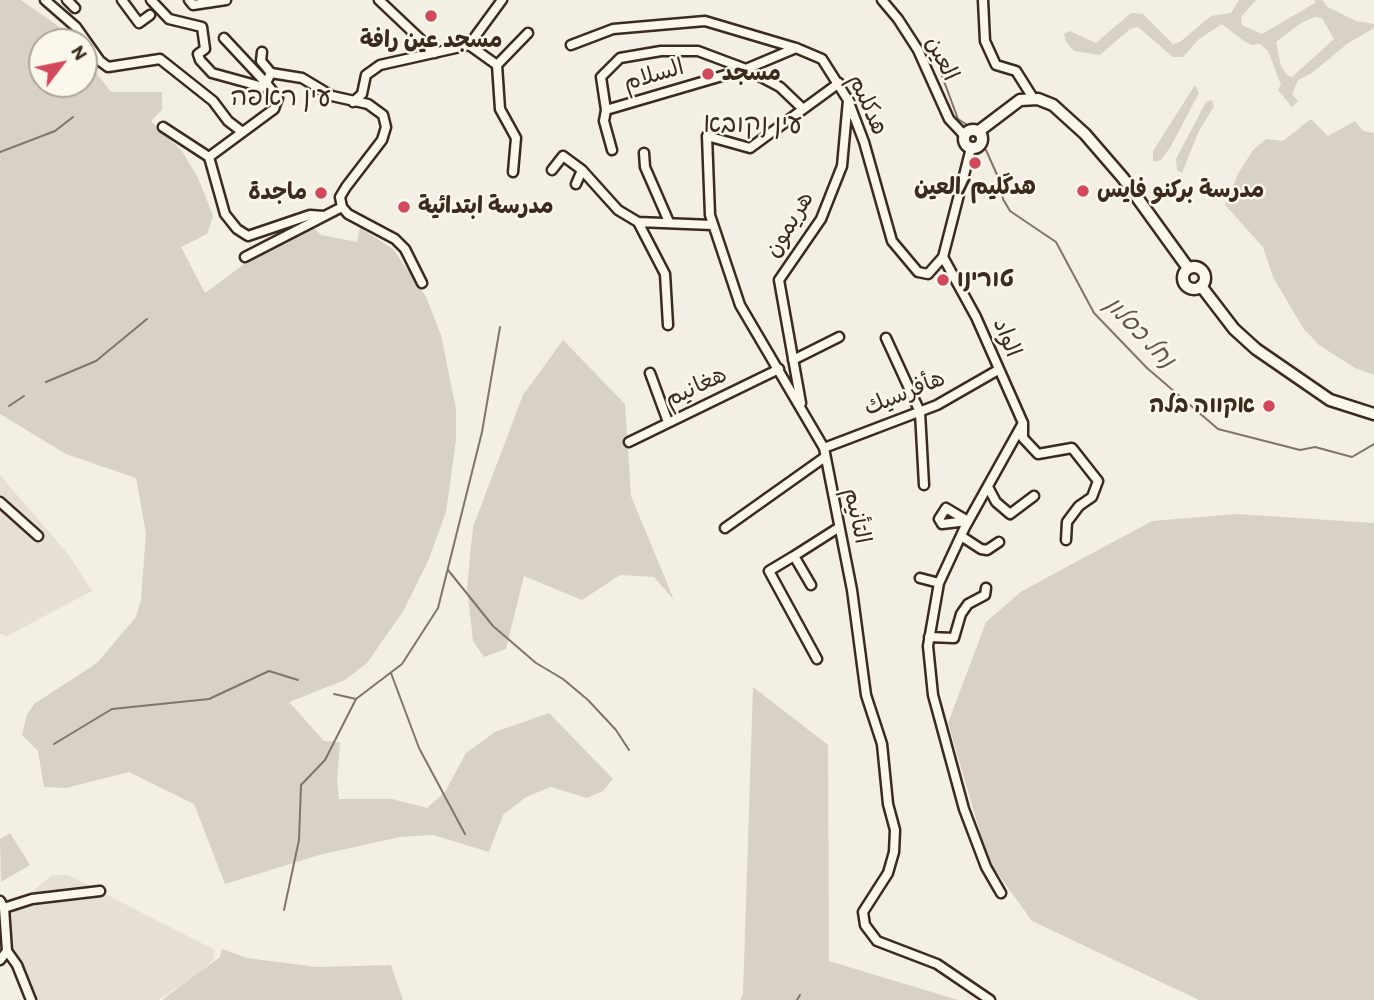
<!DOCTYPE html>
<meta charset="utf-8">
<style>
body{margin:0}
#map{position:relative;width:1374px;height:1000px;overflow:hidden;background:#f3efe4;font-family:Itim,sans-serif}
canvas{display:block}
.north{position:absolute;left:28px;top:28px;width:70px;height:70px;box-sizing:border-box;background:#fbf7ec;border:2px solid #aea59a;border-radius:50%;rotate:58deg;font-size:19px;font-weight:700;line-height:28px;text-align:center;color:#3b2a1e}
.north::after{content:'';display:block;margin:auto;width:24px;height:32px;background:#d1495b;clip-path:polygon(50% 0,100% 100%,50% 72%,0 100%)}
</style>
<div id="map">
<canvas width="1374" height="1000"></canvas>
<div class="north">N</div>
</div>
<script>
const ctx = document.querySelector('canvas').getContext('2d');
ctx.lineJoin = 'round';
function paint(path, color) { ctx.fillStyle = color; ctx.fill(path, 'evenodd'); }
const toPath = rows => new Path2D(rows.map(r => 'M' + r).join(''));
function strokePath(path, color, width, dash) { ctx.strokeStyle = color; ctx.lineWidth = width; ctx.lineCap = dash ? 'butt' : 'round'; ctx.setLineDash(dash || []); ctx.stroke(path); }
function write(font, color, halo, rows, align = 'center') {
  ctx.font = font + ' Itim,"Playpen Sans Arabic","Playpen Sans Hebrew",sans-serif'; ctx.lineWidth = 5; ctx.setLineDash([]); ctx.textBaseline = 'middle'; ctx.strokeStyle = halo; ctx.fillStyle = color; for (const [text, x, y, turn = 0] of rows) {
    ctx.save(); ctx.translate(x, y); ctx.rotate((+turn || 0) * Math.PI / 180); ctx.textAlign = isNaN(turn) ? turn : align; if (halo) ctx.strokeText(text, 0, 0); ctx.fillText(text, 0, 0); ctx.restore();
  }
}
const built = toPath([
 [0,475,68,554,92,591,7,636,0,634],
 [52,875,68,875,215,950,213,960,197,975,158,1000,32,1000,5,939,9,910]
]);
const green = toPath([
 [0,0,21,0,61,28,72,42,42,42,42,84,84,84,84,57,111,92,162,92,162,110,151,121,182,151,198,178,213,216,207,234,181,247,205,293,243,265,313,227,321,235,357,242,360,228,393,249,426,297,441,335,456,409,456,440,446,512,428,561,404,610,367,663,345,680,289,702,324,741,340,742,337,781,339,799,392,799,427,808,445,792,466,753,495,732,549,713,613,779,603,791,587,798,551,787,526,797,503,815,489,852,433,835,400,837,319,855,225,884,194,804,129,772,66,788,44,787,38,751,22,735,27,715,34,704,97,663,136,617,141,599,146,533,136,478,66,454,0,414],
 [1239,0,1256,0,1241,17,1242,25,1262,34,1315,3,1315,0,1323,0,1326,6,1356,21,1374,24,1374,28,1347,44,1312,73,1298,80,1292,94,1298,101,1292,107,1278,90,1281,85,1268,51,1260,44,1251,45,1241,39,1222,24,1199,39,1183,57,1173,57,1138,27,1130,29,1100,55,1074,51,1066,42,1064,34,1070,31,1096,43,1131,13,1143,14,1173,44,1180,42,1211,16,1231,13],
 [1315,17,1322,18,1334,39,1292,77,1287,75,1281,66,1276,42,1301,23],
 [1195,85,1199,93,1171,146,1161,160,1153,162,1153,151],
 [1212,100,1214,106,1198,133,1182,173,1177,170,1176,159,1206,102],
 [1311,119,1328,136,1355,121,1363,131,1374,133,1374,375,1355,368,1319,345,1303,328,1273,277,1263,247,1225,205,1238,174,1253,150,1266,139,1283,141],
 [563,340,625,404,631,496,674,600,654,577,620,575,582,600,524,576,506,649,484,657,473,641,467,587,473,527,523,395],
 [1237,514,1374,523,1374,1000,1199,1000,1032,921,988,860,948,723,986,622,1022,591,1152,521],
 [753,687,828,745,829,961,958,1000,740,1000,743,994],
 [10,833,30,865,1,882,0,839],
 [222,949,247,958,317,967,391,965,403,1000,162,1000,220,957]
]);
const stream = toPath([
 [941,73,958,119,972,128],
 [986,150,998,177,1003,199,1010,211,1056,242,1094,313,1147,368,1218,429,1300,450,1315,447,1352,457,1374,444],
 [0,152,55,131,73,117],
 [46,382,96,361,147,319],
 [9,406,24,396],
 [448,570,493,626,536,663,563,679,588,700,616,730,629,750],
 [391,673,419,748,465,834],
 [334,694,356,699,402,664,438,608,482,432,500,327],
 [54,744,112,709,209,699,269,671,298,680],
 [284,910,299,840,301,785,325,760,356,699],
 [797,1000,800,995]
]);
const minor = toPath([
 [45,0,76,27,100,61,108,67,160,59,213,101,228,121,241,131],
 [67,0,75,8],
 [122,0,139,23,150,15],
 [151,0,169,19,202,27,205,49,198,54,200,60,212,73,270,89],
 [189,0,193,5,226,0],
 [379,0,435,53],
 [882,0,898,19,918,50,949,119,964,135],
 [983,0,985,41,996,65,1016,71,1033,98],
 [224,38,266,83],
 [469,45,497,65,500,109,516,138,513,172],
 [571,45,613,29,705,21,796,48,822,59,848,100,864,142,892,241,918,272,928,274,943,257,971,148],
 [796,48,746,69,606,110,601,77,620,58,661,51,698,51,746,69,780,87,803,109],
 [262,52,261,61,271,73,302,78,332,96,368,104,383,115,386,127,382,140,346,187,340,197,342,207,348,214,395,239,405,249,422,283],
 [497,65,528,33],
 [839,83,750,148,707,136,710,215,740,305,824,448,852,590,866,695,882,744,888,804,895,830,894,852,888,873,863,912,865,925,877,941,937,964,990,1000],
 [353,102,362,94,366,75,380,65,469,45,502,0],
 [606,110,604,121,612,150],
 [163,127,209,157,225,214,237,229,248,236,310,215,324,216],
 [644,153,645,167,669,222],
 [209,157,274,109,278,98,266,83,271,73],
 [552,170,563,156,582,170],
 [576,184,582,170,618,210,638,222,712,225],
 [638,222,665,274,668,325],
 [245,257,342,207],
 [943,257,976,317,1023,423,1023,438,1038,454,1072,448,1098,481,1092,497,1079,506,1067,522,1066,540],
 [886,338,920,412,924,485],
 [793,360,839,337],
 [650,373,668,422],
 [801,403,779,280,821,219,842,166,848,100],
 [629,442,779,369],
 [824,448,937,405,998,370],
 [988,487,996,502,1010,514,1034,496],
 [0,502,38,536],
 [946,508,956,514,968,521,942,524,939,519,946,508],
 [725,528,825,457],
 [961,536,981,549,987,550,999,542],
 [794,556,769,571,817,659],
 [920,578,939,583],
 [811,585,794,556,838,528],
 [929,637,954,638,961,614,968,604,985,595,986,588],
 [1001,893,986,867,964,809,933,695,928,646,939,583,965,527,1023,423],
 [0,901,4,908,7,951,17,965,31,1000],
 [4,908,32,899,100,891],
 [0,960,7,951]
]);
const major = toPath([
 '964 139a9 9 0 1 1 18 0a9 9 0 1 1-18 0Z',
 [979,131,1020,100,1038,99,1053,105,1085,134,1123,178,1188,268],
 '1183 278a11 11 0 1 1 22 0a11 11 0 1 1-22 0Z',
 [1201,286,1234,329,1256,349,1330,400,1374,414]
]);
const markers = [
 [431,16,7,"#d1495b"],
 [708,74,7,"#d1495b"],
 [975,163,7,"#d1495b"],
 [1083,191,7,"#d1495b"],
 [321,193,7,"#d1495b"],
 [404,207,7,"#d1495b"],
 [943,280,7,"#d1495b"],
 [1269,406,7,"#d1495b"]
];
const poiNames = [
 ["مسجد عين رافة",431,41,"center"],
 ["مسجد",722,74],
 ["هدكَليم/العين",975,188,"center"],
 ["مدرسة بركنو فايس",1097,191],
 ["ماجدة",307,193,"right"],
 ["مدرسة ابتدائية",418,207],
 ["טורינו",957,280],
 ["אקווה בלה",1255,406,"right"]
];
const streetNames = [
 ["العين",941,59,64],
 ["السلام",654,76,-16],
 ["هدكليم",867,105,66],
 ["هريمون",790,225,-59],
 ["الواد",1006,338,68],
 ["هغانيم",696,388,-25],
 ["هأفرسيك",905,394,-22],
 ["التأنيم",856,516,78]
];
const waterNames = [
 ["נחל כסלון",1139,333,46]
];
const quarterNames = [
 ["עין ראפה",281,98],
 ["עין נקובא",753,125]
];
paint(built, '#e5dfd4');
paint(green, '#d8d1c6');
strokePath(stream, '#817468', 2);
strokePath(minor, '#3b2a1e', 13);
strokePath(major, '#3b2a1e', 15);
strokePath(minor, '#fbf7ec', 8);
strokePath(major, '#fbf7ec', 10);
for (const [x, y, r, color] of markers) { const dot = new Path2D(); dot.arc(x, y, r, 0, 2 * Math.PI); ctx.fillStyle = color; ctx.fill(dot); strokePath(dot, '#fbf7ec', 2.5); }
write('bold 23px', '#3b2a1e', '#fbf7ec', poiNames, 'left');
write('23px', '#3b2a1e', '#fbf7ec', streetNames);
write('italic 24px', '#645549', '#fbf7ec', waterNames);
write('26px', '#3b2a1e', '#fbf7ec', quarterNames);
</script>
